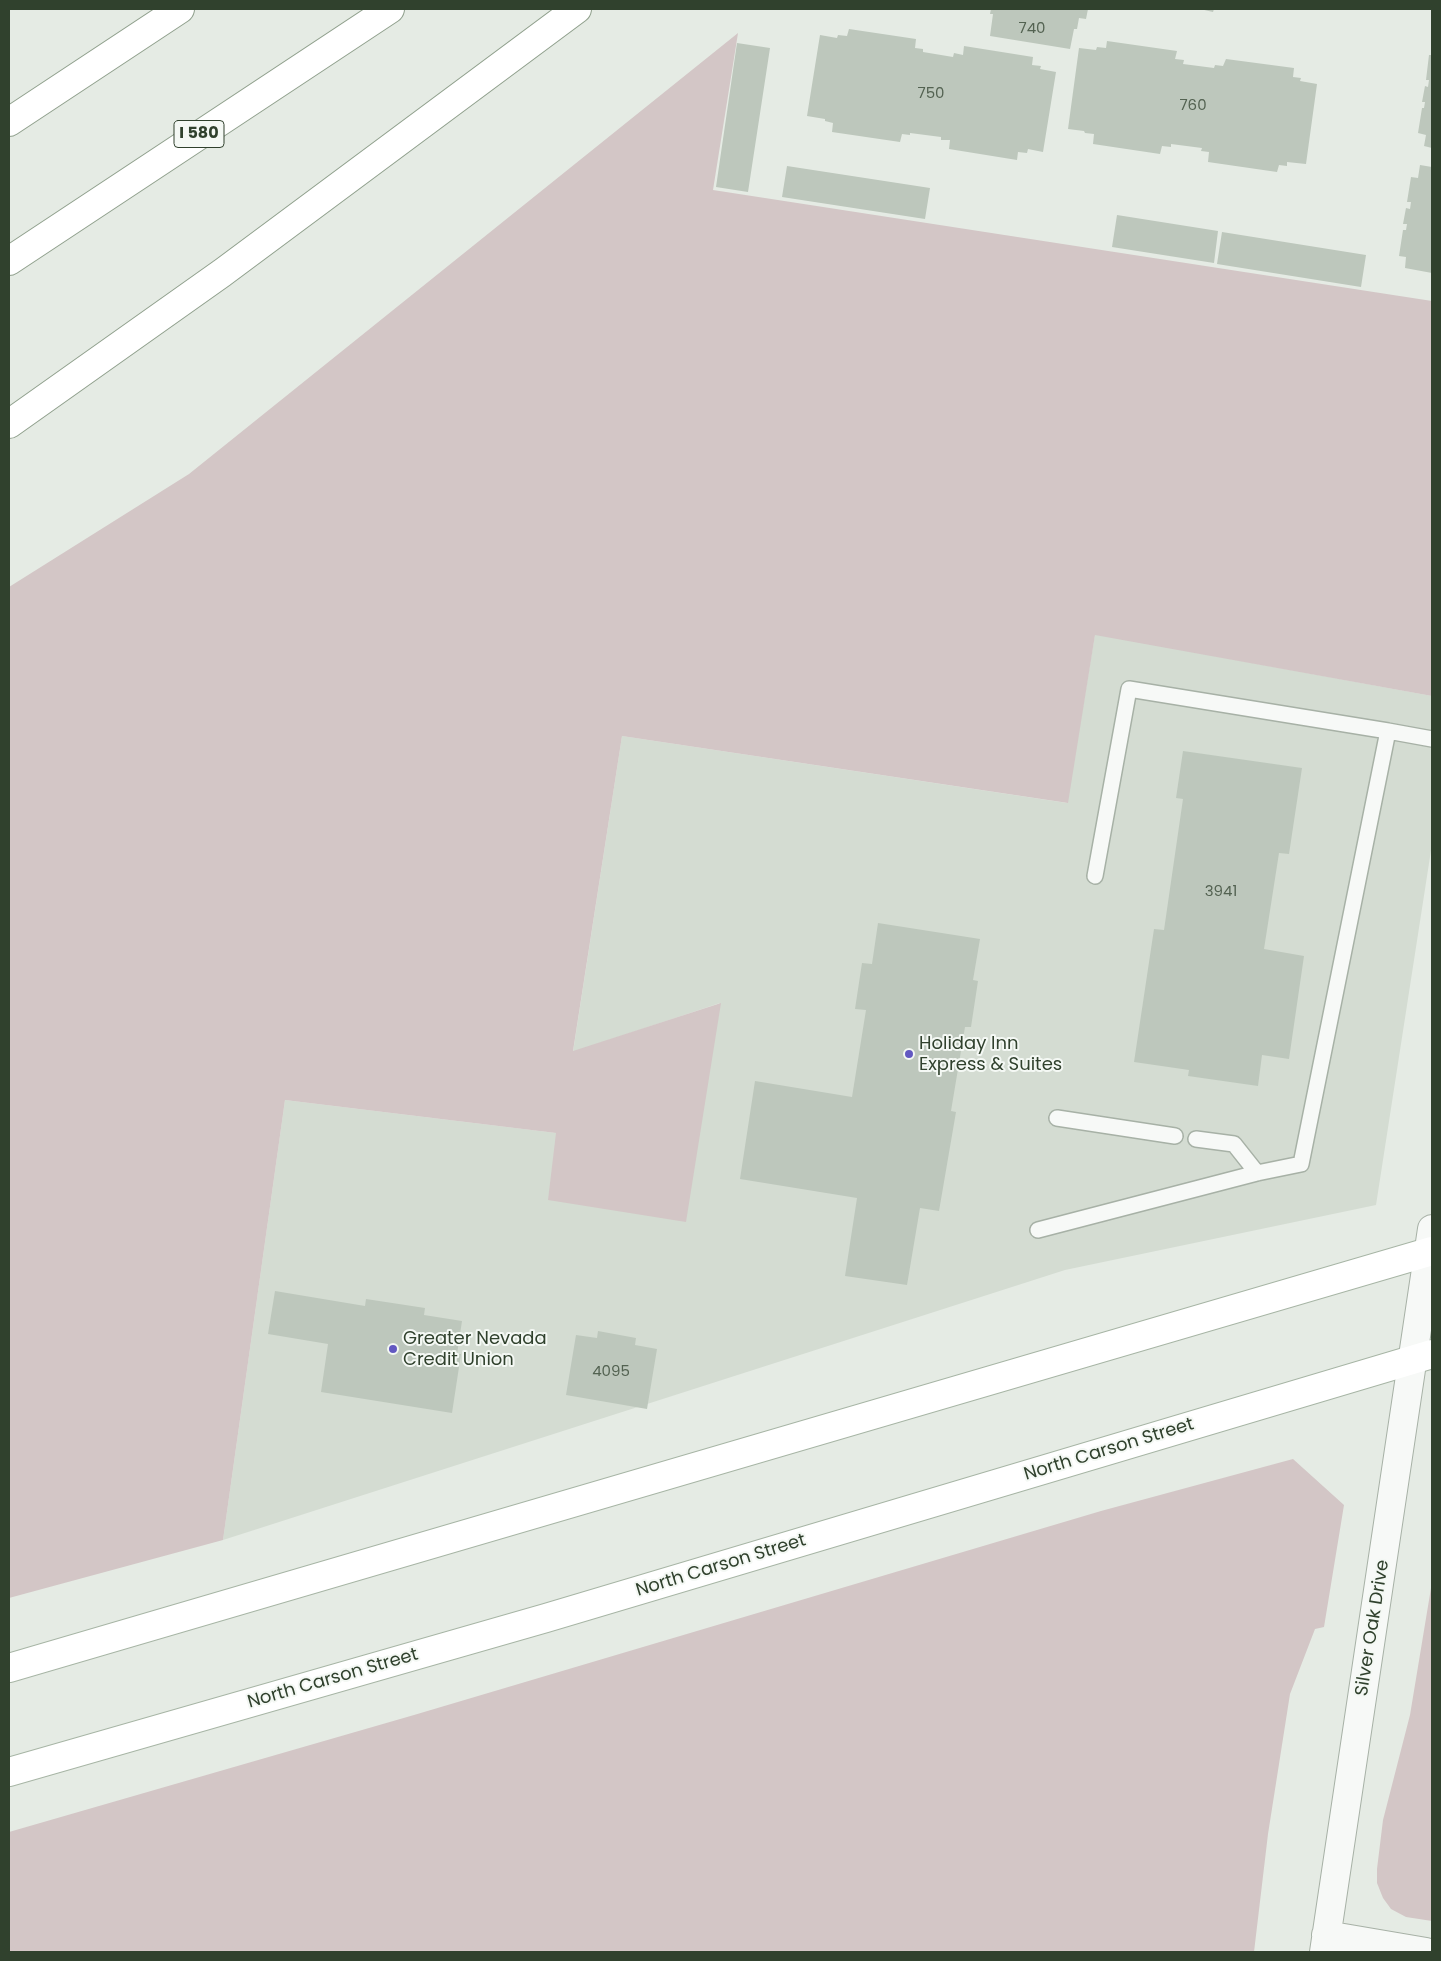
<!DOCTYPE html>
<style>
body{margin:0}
#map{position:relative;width:1441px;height:1961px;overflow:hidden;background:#e5ebe4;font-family:Poppins,sans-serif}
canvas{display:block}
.frame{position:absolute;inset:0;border:10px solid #30412d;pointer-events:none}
</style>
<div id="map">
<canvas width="1441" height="1961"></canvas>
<div class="frame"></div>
</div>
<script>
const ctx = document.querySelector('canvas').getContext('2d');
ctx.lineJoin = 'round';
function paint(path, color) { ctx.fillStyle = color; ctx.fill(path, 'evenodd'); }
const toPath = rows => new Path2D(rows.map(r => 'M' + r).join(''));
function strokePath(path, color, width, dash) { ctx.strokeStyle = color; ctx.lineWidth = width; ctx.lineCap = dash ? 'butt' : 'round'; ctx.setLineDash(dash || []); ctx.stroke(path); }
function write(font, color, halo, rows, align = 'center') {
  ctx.font = font + ' Poppins,sans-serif'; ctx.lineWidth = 4; ctx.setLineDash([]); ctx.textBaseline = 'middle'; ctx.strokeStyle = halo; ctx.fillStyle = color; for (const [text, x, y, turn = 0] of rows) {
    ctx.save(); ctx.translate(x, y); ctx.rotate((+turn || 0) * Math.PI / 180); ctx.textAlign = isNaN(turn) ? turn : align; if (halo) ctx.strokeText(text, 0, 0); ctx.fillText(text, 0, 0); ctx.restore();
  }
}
const built = toPath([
 [1095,634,1432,696,1432,844,1376,1205,1065,1270,223,1540,285,1100,556,1133,720,1003,573,1052,622,736,1067,803]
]);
const green = toPath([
 [738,33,713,190,1432,301,1432,696,1095,635,1068,803,622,736,573,1051,721,1003,686,1222,548,1200,556,1133,285,1100,223,1540,9,1598,9,587,189,474],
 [1293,1459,1344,1505,1324,1627,1315,1629,1290,1694,1268,1834,1254,1952,9,1952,9,1832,414,1715,1101,1511],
 [1432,1582,1432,1921,1406,1917,1391,1909,1383,1898,1377,1883,1377,1869,1383,1820,1410,1715]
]);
const building = toPath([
 [991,9,1088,9,1086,19,1079,18,1077,29,1074,29,1070,49,990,36,993,14,990,14],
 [1200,9,1214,9,1213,12],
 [849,29,916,39,915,48,923,49,923,52,953,57,954,53,963,55,964,46,1033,57,1032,65,1041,66,1040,69,1056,72,1043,152,1028,149,1027,153,1018,152,1017,160,949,149,950,140,941,140,941,137,910,133,910,135,902,134,900,142,832,132,833,123,825,121,825,119,807,116,820,35,837,38,838,35,847,36],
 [1107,41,1177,51,1175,59,1184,60,1183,64,1214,68,1215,65,1223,66,1226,59,1294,68,1293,77,1301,78,1300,81,1317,84,1306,164,1287,162,1287,166,1279,165,1277,172,1208,162,1209,152,1201,151,1202,148,1171,144,1171,147,1162,146,1160,154,1093,144,1094,134,1085,133,1084,131,1068,129,1079,48,1096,50,1097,47,1106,48],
 [737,43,770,48,748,192,716,187],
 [1429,55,1432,55,1432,148,1424,146,1426,135,1418,133,1422,108,1424,108,1425,102,1422,102,1425,86,1428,87,1429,80,1426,80],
 [1420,165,1432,167,1432,273,1405,268,1406,257,1399,256,1403,230,1406,230,1407,224,1403,224,1406,208,1410,209,1411,202,1407,202,1411,177,1418,178],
 [787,166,930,188,925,219,782,197],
 [1117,215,1218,231,1214,263,1112,247],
 [1222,232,1366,255,1361,287,1217,264],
 [1183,751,1302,768,1289,854,1279,853,1264,949,1304,956,1289,1059,1262,1055,1258,1086,1188,1076,1189,1070,1134,1062,1154,929,1164,930,1183,799,1176,798],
 [878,923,980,939,973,980,978,981,971,1027,965,1027,951,1111,956,1112,939,1211,920,1208,907,1285,845,1276,857,1198,740,1179,755,1081,852,1097,866,1010,855,1009,862,963,872,964],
 [275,1291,365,1306,366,1299,425,1308,424,1315,462,1321,457,1354,461,1354,452,1413,321,1392,328,1344,268,1334],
 [598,1331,636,1338,635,1345,657,1349,647,1409,566,1395,576,1335,597,1338]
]);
const lane = toPath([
 [1388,731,1432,739],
 [1057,1118,1175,1136],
 [1196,1139,1234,1144,1257,1173],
 [1038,1230,1257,1173,1301,1164,1388,731,1129,689,1095,876]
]);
const street = toPath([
 [1326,1935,1426,1952],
 [1324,1952,1432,1229]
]);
const primary = toPath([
 [9,1668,1432,1251],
 [9,1772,546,1618,1432,1354]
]);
const highway = toPath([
 [9,122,180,9],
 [9,261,390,9],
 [9,424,222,273,577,9]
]);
const markers = [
 [909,1054,5,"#6258c1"],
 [393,1349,5,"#6258c1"]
];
const numberNames = [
 ["740",1032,29],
 ["750",931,94],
 ["760",1193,106],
 ["3941",1221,892],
 ["4095",611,1372]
];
const shields = [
 [199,134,50]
];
const shieldNames = [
 ["I 580",199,134]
];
const poiNames = [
 ["Holiday Inn",919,1044],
 ["Express & Suites",919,1065],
 ["Greater Nevada",403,1339],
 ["Credit Union",403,1360]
];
const streetNames = [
 ["North Carson Street",1109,1450,-17],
 ["North Carson Street",721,1566,-17],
 ["Silver Oak Drive",1373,1628,-81],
 ["North Carson Street",333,1679,-16]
];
paint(built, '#d4dcd2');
paint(green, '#d3c6c6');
paint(building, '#bdc7bc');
strokePath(lane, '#a7b1a6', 18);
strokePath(street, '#a7b1a6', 30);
strokePath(primary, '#a7b5a5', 30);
strokePath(highway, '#90a08d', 30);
strokePath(lane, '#f7f9f7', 15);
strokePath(street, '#f7f9f7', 28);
strokePath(primary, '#fff', 28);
strokePath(highway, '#fff', 28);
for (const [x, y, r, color] of markers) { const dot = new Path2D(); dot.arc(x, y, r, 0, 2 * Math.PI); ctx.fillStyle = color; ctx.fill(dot); strokePath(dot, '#f4f8f4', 2); }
write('15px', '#536251', null, numberNames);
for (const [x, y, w] of shields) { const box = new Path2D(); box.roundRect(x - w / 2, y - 13.5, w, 27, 4); ctx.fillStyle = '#f4f8f4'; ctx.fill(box); strokePath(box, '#30412d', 1); }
write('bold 16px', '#30412d', null, shieldNames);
write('18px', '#30412d', '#f4f8f4', poiNames, 'left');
write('18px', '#30412d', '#f4f8f4', streetNames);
</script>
